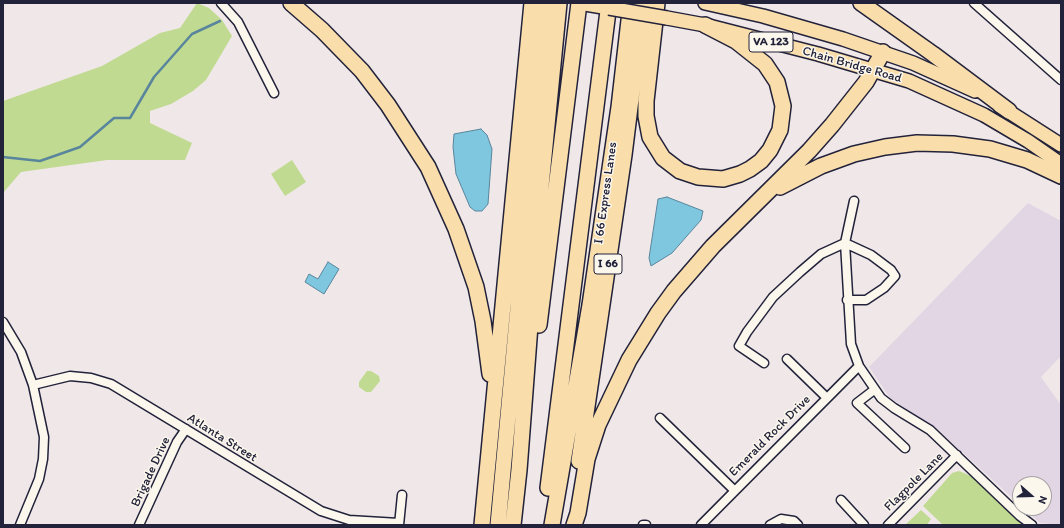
<!DOCTYPE html>
<style>
body{margin:0}
#map{position:relative;width:1064px;height:528px;overflow:hidden;background:#f0e8e8;font-family:Itim,sans-serif}
canvas{display:block}
.frame{position:absolute;inset:0;border:4px solid #22223b;pointer-events:none}
.north{position:absolute;left:1012px;top:476px;width:40px;height:40px;box-sizing:border-box;background:#fbf7ec;border:1px solid #a4a2a5;border-radius:50%;rotate:110deg;font-size:11px;font-weight:700;line-height:16px;text-align:center;color:#22223b}
.north::after{content:'';display:block;margin:auto;width:14px;height:18px;background:#22223b;clip-path:polygon(50% 0,100% 100%,50% 72%,0 100%)}
</style>
<div id="map">
<canvas width="1064" height="528"></canvas>
<div class="frame"></div>
<div class="north">N</div>
</div>
<script>
const ctx = document.querySelector('canvas').getContext('2d');
ctx.lineJoin = 'round';
function paint(path, color) { ctx.fillStyle = color; ctx.fill(path, 'evenodd'); }
const toPath = rows => new Path2D(rows.map(r => 'M' + r).join(''));
function strokePath(path, color, width, dash) { ctx.strokeStyle = color; ctx.lineWidth = width; ctx.lineCap = dash ? 'butt' : 'round'; ctx.setLineDash(dash || []); ctx.stroke(path); }
function write(font, color, halo, rows, align = 'center') {
  ctx.font = font + ' Itim,sans-serif'; ctx.lineWidth = 3; ctx.setLineDash([]); ctx.textBaseline = 'middle'; ctx.strokeStyle = halo; ctx.fillStyle = color; for (const [text, x, y, turn = 0] of rows) {
    ctx.save(); ctx.translate(x, y); ctx.rotate((+turn || 0) * Math.PI / 180); ctx.textAlign = isNaN(turn) ? turn : align; if (halo) ctx.strokeText(text, 0, 0); ctx.fillText(text, 0, 0); ctx.restore();
  }
}
const built = toPath([
 [1028,203,1061,221,1061,356,1041,377,1061,405,1061,525,1040,523,1023,508,1044,508,1044,484,1020,484,1020,505,938,430,890,398,869,367]
]);
const green = toPath([
 [197,3,209,8,222,20,232,36,206,80,193,91,171,104,150,111,150,123,192,143,185,160,107,160,21,172,3,193,3,101,102,66,160,33,180,28],
 [292,160,306,182,285,196,271,174],
 [367,371,371,371,379,376,380,381,371,392,366,392,359,387,359,382],
 [959,471,971,476,1023,525,943,525,923,506,952,473],
 [921,510,931,519,927,525,905,525]
]);
const water = toPath([
 [481,129,487,135,492,149,488,204,482,211,475,211,470,207,456,174,453,147,454,134,481,129],
 [667,197,703,211,701,220,672,253,651,266,649,258,658,199,667,197],
 [328,262,339,269,324,294,305,282,309,274,318,279,328,262]
]);
const stream = toPath([
 [3,157,40,161,80,147,114,118,130,118,154,77,192,34,220,21]
]);
const minor = toPath([
 [221,3,238,22,274,93],
 [974,3,1061,80],
 [854,201,845,243,851,344,859,366,881,398,894,408,930,430,1020,516,1032,525],
 [3,322,21,352,33,385,44,437,43,459,39,479,20,525],
 [787,359,826,397],
 [764,363,739,346,747,332,773,297,800,272,821,254,845,243,871,255,891,270,895,276,884,288,866,300,847,300],
 [33,385,70,376,91,378,111,384,321,511,349,520,399,523],
 [874,390,857,403,905,448],
 [660,418,734,490],
 [841,500,864,525],
 [139,525,177,442,186,429],
 [399,525,402,495],
 [643,525,646,525],
 [701,525,859,366],
 [770,525,781,519,794,521,798,525],
 [888,525,957,455]
]);
const primary = toPath([
 [579,3,609,8],
 [705,3,763,16,843,39,913,63,975,91],
 [667,18,705,25,818,54,909,81,984,115,1028,141,1061,164],
 [1000,106,1061,145]
]);
const motorway = toPath([
 [291,3,322,30,362,71,388,105,428,167,456,229,476,287,483,321,490,374],
 [657,3,646,101,646,116,650,137,663,158,680,171,698,177,723,179,740,174,750,169,761,161,770,150,780,130,783,106,777,82,765,64,736,41,705,25],
 [861,3,933,54,1009,111],
 [780,187,821,166,854,154,885,147,917,143,953,144,990,149,1027,160,1061,176],
 [539,325,579,3],
 [579,461,624,155,643,3],
 [548,488,609,3],
 [482,525,532,3],
 [498,525,518,308,529,156,545,3],
 [513,525,519,470,539,207,559,3],
 [552,525,590,305,619,107,631,3],
 [574,525,578,513,587,459,598,425,629,360,658,313,674,291,713,246,809,151,832,125,866,82,883,52]
]);
const primaryBridge = toPath([
 [609,8,667,18]
]);
const shields = [
 [771,42,44],
 [608,264,28]
];
const shieldNames = [
 ["VA 123",771,42],
 ["I 66",608,264]
];
const streetNames = [
 ["Chain Bridge Road",852,65,16],
 ["I 66 Express Lanes",606,193,-82],
 ["Emerald Rock Drive",770,436,-45],
 ["Atlanta Street",222,438,32],
 ["Brigade Drive",151,472,-65],
 ["Flagpole Lane",914,482,-45]
];
paint(built, '#e2d5e4');
paint(green, '#c1da91');
paint(water, '#7ec7de');
strokePath(water, '#59859d', 1);
strokePath(stream, '#59859d', 2.5);
strokePath(minor, '#22223b', 11);
strokePath(primary, '#22223b', 16);
strokePath(motorway, '#22223b', 18);
strokePath(minor, '#fbf7ec', 8);
strokePath(primary, '#f9ddab', 13);
strokePath(motorway, '#f9ddab', 15);
strokePath(primaryBridge, '#22223b', 16, []);
strokePath(primaryBridge, '#f9ddab', 13);
for (const [x, y, w] of shields) { const box = new Path2D(); box.roundRect(x - w / 2, y - 10, w, 20, 3); ctx.fillStyle = '#fbf7ec'; ctx.fill(box); strokePath(box, '#22223b', 1); }
write('bold 12px', '#22223b', null, shieldNames);
write('13px', '#22223b', '#fbf7ec', streetNames);
</script>
